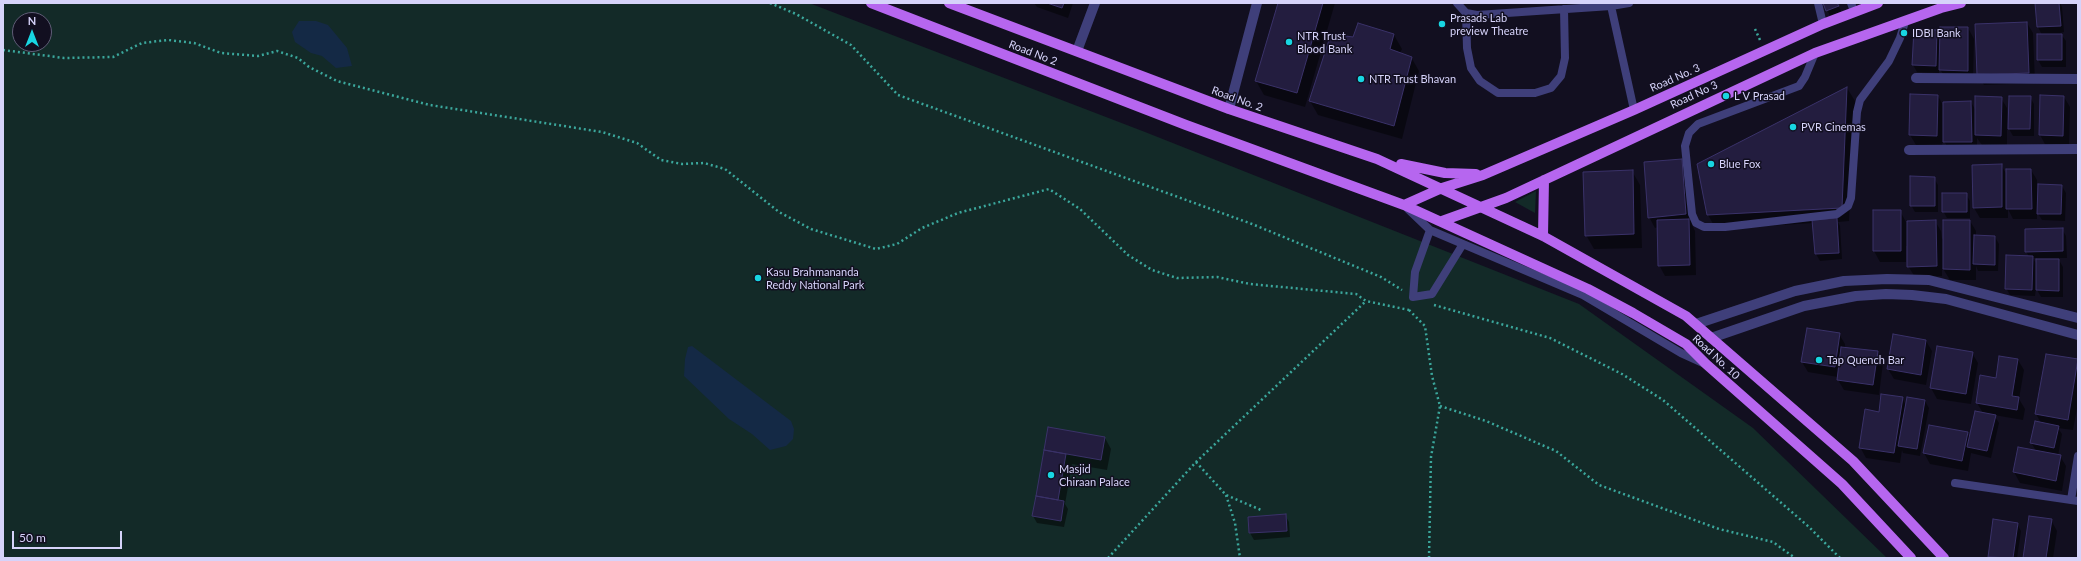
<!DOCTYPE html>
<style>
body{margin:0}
#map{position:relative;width:2081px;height:561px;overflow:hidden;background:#120f20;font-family:Lato,sans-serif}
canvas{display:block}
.frame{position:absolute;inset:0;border:4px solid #d6d3fa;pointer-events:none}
.north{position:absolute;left:12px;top:12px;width:40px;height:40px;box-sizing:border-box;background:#120f20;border:1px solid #605d77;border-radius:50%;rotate:0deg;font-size:11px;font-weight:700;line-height:16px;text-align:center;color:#d6d3fa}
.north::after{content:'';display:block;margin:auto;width:14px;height:18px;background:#18d6e2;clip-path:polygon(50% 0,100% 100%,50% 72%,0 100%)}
.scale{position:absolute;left:12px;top:531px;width:110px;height:18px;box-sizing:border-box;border:2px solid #d6d3fa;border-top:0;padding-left:5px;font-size:12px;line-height:14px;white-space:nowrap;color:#d6d3fa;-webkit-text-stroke:3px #120f20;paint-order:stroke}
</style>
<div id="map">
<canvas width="2081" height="561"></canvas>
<div class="frame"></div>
<div class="north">N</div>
<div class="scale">50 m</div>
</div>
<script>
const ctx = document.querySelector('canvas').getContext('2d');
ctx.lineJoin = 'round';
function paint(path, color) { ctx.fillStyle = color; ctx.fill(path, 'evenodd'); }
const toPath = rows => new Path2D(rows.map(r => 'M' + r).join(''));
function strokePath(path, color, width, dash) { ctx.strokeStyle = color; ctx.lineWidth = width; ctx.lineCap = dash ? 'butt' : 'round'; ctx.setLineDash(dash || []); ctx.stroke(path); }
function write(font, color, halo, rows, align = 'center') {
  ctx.font = font + ' Lato,sans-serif'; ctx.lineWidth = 3; ctx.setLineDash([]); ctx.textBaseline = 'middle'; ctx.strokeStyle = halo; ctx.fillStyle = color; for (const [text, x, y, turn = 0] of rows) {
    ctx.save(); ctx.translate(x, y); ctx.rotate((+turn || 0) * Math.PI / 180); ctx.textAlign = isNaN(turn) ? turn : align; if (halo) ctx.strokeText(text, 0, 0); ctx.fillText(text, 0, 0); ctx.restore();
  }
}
const green = toPath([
 [3,3,809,3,1145,132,1579,304,1753,428,1887,558,3,558],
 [20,20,44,20,44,44,20,44],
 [1536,191,1535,213,1515,202]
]);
const water = toPath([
 [299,21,316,21,328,25,347,48,352,66,336,68,322,56,311,53,295,42,292,32],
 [692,346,791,421,794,429,793,439,786,446,770,450,752,434,729,419,684,376,685,359,688,347]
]);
const shadow = toPath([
 [1034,3,1073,3,1068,18,1037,7],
 [1279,3,1335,3,1305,107,1264,95,1256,81],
 [1824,3,1837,3,1842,13,1831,18],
 [2036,3,2060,3,2062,7,2064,32,2060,33,2066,41,2066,67,2042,67,2038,60,2038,35,2042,35,2038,27],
 [2027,23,2033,33,2035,83,1984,85,1978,75],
 [1968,28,1974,39,1973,81,1947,80,1939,68,1939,73,1917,72,1913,65,1937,31,1941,38],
 [1394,35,1402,49,1400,53,1411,57,1419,71,1402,139,1318,115,1310,101],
 [1847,88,1855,101,1849,221,1838,222,1840,226,1842,259,1820,261,1816,254,1814,223,1716,229,1708,215],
 [1938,96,1944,107,1971,102,1976,111,2001,98,2007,108,2007,146,1982,145,1977,138,1977,152,1950,152,1943,139,1942,146,1916,145,1910,135],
 [2041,96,2064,97,2070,107,2069,146,2046,146,2040,135],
 [2030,97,2034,104,2034,136,2013,136,2009,129],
 [1681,160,1687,171,1692,225,1695,231,1696,275,1665,276,1659,265,1658,227,1655,228,1649,217],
 [2001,165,2007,175,2031,170,2037,180,2037,190,2062,186,2066,193,2065,221,2042,220,2037,212,2037,219,2013,219,2008,209,2008,218,1980,218,1974,208],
 [1632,171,1640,185,1642,248,1594,249,1586,235],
 [1934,178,1938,185,1938,212,1915,212,1911,205],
 [1966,194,1970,201,1970,218,1947,218,1943,211],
 [1874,211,1900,211,1906,222,1935,221,1941,231,1942,239,1970,221,1976,231,1976,236,1995,237,1999,244,1998,271,1978,271,1976,266,1976,280,1950,280,1942,267,1942,276,1915,277,1908,266,1908,246,1906,246,1906,262,1880,262,1874,251],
 [2062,229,2066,236,2067,258,2033,258,2037,265,2059,260,2063,267,2063,297,2041,297,2036,288,2035,296,2010,295,2006,288,2029,257,2026,251],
 [1839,334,1845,344,1845,348,1877,352,1883,363,1879,395,1844,390,1838,380,1838,377,1808,372,1802,362],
 [1926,341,1932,351,1926,385,1894,379,1888,369],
 [1972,353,1978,363,1971,404,1937,399,1931,388],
 [2046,355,2078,361,2078,403,2073,430,2058,428,2062,434,2058,456,2060,456,2066,466,2062,491,2020,483,2014,472,2018,448,2036,451,2031,442,2041,423,2036,414],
 [2018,360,2024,370,2019,399,2025,409,2023,420,1994,415,1999,423,1991,458,1971,453,1968,471,1930,464,1924,453,1967,433,1970,438,1983,413,1977,403,1997,379],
 [1902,398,1906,405,1925,401,1929,408,1920,456,1903,453,1902,450,1900,463,1866,458,1860,447,1879,413],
 [1049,428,1105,438,1111,449,1107,470,1072,464,1065,504,1068,509,1064,527,1037,523,1033,516],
 [1285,515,1289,522,1290,537,1254,540,1250,533,1249,518],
 [2051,520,2057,531,2053,558,2024,558],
 [2017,524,2021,531,2017,558,1990,558,1989,556]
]);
const building = toPath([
 [1047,3,1064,3,1062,8,1047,3],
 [1278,3,1323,3,1297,93,1255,81,1278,3],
 [1823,3,1837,3,1839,6,1826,11,1823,3],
 [2035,3,2059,3,2061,26,2037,27,2035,3],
 [2027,22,2029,73,1977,75,1975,24,2027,22],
 [1358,23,1394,34,1390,49,1412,57,1394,126,1309,101,1331,34,1353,37,1358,23],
 [1940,27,1968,27,1968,71,1939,70,1940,27],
 [1914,29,1937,30,1936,66,1912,65,1914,29],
 [2037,34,2062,34,2062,60,2037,60,2037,34],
 [1847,87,1842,208,1707,215,1697,164,1847,87],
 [1910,94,1938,95,1937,136,1909,135,1910,94],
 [2040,95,2064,96,2063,136,2039,135,2040,95],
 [1975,96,2002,97,2001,136,1975,135,1975,96],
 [2009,96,2031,96,2030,129,2008,129,2009,96],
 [1971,101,1972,142,1943,142,1943,102,1971,101],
 [1682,159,1686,214,1648,218,1644,162,1682,159],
 [2002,164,2002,207,1973,208,1972,165,2002,164],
 [2006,169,2031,169,2032,209,2006,209,2006,169],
 [1633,170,1634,234,1585,236,1583,172,1633,170],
 [1910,176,1935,177,1935,206,1910,206,1910,176],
 [2038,184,2062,185,2061,214,2037,214,2038,184],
 [1942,193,1967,193,1967,212,1942,212,1942,193],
 [1873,210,1901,210,1901,251,1873,251,1873,210],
 [1837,218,1839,253,1815,254,1812,220,1837,218],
 [1689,219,1690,265,1658,266,1657,220,1689,219],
 [1936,220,1937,266,1907,267,1907,221,1936,220],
 [1943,220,1970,220,1970,270,1943,269,1943,220],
 [2063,228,2063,251,2025,252,2025,229,2063,228],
 [1974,235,1995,236,1995,265,1973,264,1974,235],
 [2006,255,2033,256,2032,290,2005,289,2006,255],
 [2036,259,2059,259,2059,291,2036,290,2036,259],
 [1807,328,1840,333,1835,367,1801,362,1807,328],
 [1893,334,1926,340,1921,375,1887,369,1893,334],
 [1937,346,1973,352,1966,394,1930,388,1937,346],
 [1841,347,1878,351,1873,385,1837,380,1841,347],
 [2046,354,2078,359,2068,420,2035,414,2046,354],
 [1999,356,2018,359,2012,396,2019,397,2017,410,1976,403,1980,375,1996,378,1999,356],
 [1881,394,1903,397,1894,453,1859,448,1865,409,1879,412,1881,394],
 [1907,397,1925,400,1917,449,1898,446,1907,397],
 [1975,411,1996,415,1987,451,1967,447,1975,411],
 [2035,421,2059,426,2054,448,2030,443,2035,421],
 [1929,425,1968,432,1962,461,1923,453,1929,425],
 [1048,427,1105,437,1101,460,1044,450,1048,427],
 [2018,447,2061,455,2056,481,2013,472,2018,447],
 [1044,450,1066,454,1058,500,1036,496,1044,450],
 [1036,496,1064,501,1061,521,1032,516,1036,496],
 [1286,514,1287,531,1249,533,1248,517,1286,514],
 [2029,516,2052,519,2046,558,2023,558,2029,516],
 [1993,519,2018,523,2013,558,1988,557,1993,519]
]);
const path = toPath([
 [770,3,796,14,851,45,898,95,1252,224,1381,277,1402,290],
 [1755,29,1760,40],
 [3,50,64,58,113,57,142,43,168,40,194,43,221,53,258,56,277,51,298,58,309,67,337,81,430,105,602,132,637,143,661,160,682,164,704,163,725,169,779,212,811,229,876,249,897,244,922,228,958,213,1049,189,1080,209,1128,255,1152,270,1177,278,1217,277,1250,284,1356,294,1366,301,1409,310],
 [1434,305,1550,338,1622,374,1663,400,1809,527,1840,558],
 [1409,310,1425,326,1432,376,1440,406,1431,457,1429,558],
 [1440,406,1486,421,1556,451,1599,485,1719,529,1773,542,1795,558],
 [1196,462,1226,495,1261,510],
 [1226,495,1235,523,1240,558],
 [1108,558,1196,462,1366,301]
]);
const service = toPath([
 [1457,3,1466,13,1477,15,1611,6,1634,110],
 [1818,3,1823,24],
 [1851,3,1854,11],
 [1611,6,1629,3],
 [1466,13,1467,48,1471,68,1480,81,1498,93,1535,93,1551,88,1561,76,1565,58,1564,9],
 [1815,53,1805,77,1799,86,1698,124,1689,133,1685,146,1692,214,1696,223,1704,227,1725,227,1837,214,1848,206,1851,198,1857,112,1860,100,1889,61,1900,38,1905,22],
 [1408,209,1430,230,1583,295,1681,353,1703,363],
 [1430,230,1415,272,1413,297,1432,294,1463,244],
 [1955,483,2078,501],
 [2071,500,2078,456]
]);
const minor = toPath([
 [1077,51,1095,3],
 [1916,78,2078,79],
 [1229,109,1257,3],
 [1909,150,2078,149]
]);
const tertiary = toPath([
 [1696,324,1795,291,1844,281,1887,279,1929,280,2078,318],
 [1711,338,1804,306,1856,296,1886,294,1912,295,1946,299,2078,335]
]);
const primary = toPath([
 [871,3,1186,125,1404,205,1588,289,1633,313,1686,344,1706,364,1842,484,1911,558],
 [949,3,1229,109,1377,159,1543,236,1686,316,1853,461,1944,558],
 [1401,164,1445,173,1476,174],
 [1404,205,1442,188,1483,175,1634,110,1823,24,1878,3],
 [1442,221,1506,198,1815,53,1941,8,1961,3],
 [1543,236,1544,180]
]);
const markers = [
 [1442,24,4,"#18d6e2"],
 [1904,33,4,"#18d6e2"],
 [1289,42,4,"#18d6e2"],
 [1361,79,4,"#18d6e2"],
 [1726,96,4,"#18d6e2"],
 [1793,127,4,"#18d6e2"],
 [1711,164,4,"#18d6e2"],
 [758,278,4,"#18d6e2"],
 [1819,360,4,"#18d6e2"],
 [1051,475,4,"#18d6e2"]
];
const poiNames = [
 ["Prasads Lab",1450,18],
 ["preview Theatre",1450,31],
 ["IDBI Bank",1912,33],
 ["NTR Trust",1297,36],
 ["Blood Bank",1297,49],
 ["NTR Trust Bhavan",1369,79],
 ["L V Prasad",1734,96],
 ["PVR Cinemas",1801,127],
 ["Blue Fox",1719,164],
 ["Kasu Brahmananda",766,272],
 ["Reddy National Park",766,285],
 ["Tap Quench Bar",1827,360],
 ["Masjid",1059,469],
 ["Chiraan Palace",1059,482]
];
const streetNames = [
 ["Road No 2",1033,53,21],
 ["Road No. 3",1675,78,-24],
 ["Road No 3",1694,95,-25],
 ["Road No. 2",1237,99,20],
 ["Road No. 10",1716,357,43]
];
paint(green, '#132a28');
paint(water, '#142945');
paint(shadow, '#0007');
paint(building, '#231d3f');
strokePath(building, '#3a3269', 1);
strokePath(path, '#3ba79c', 2.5, [2, 3]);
strokePath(service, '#3f3f7a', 8);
strokePath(minor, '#3f3f7a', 10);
strokePath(tertiary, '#3f3f7a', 10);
strokePath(primary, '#b666ef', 10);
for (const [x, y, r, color] of markers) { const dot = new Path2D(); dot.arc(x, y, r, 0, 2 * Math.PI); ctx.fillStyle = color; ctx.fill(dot); strokePath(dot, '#120f20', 1.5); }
write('11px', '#d6d3fa', '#120f20', poiNames, 'left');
write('11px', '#d6d3fa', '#120f20', streetNames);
</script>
